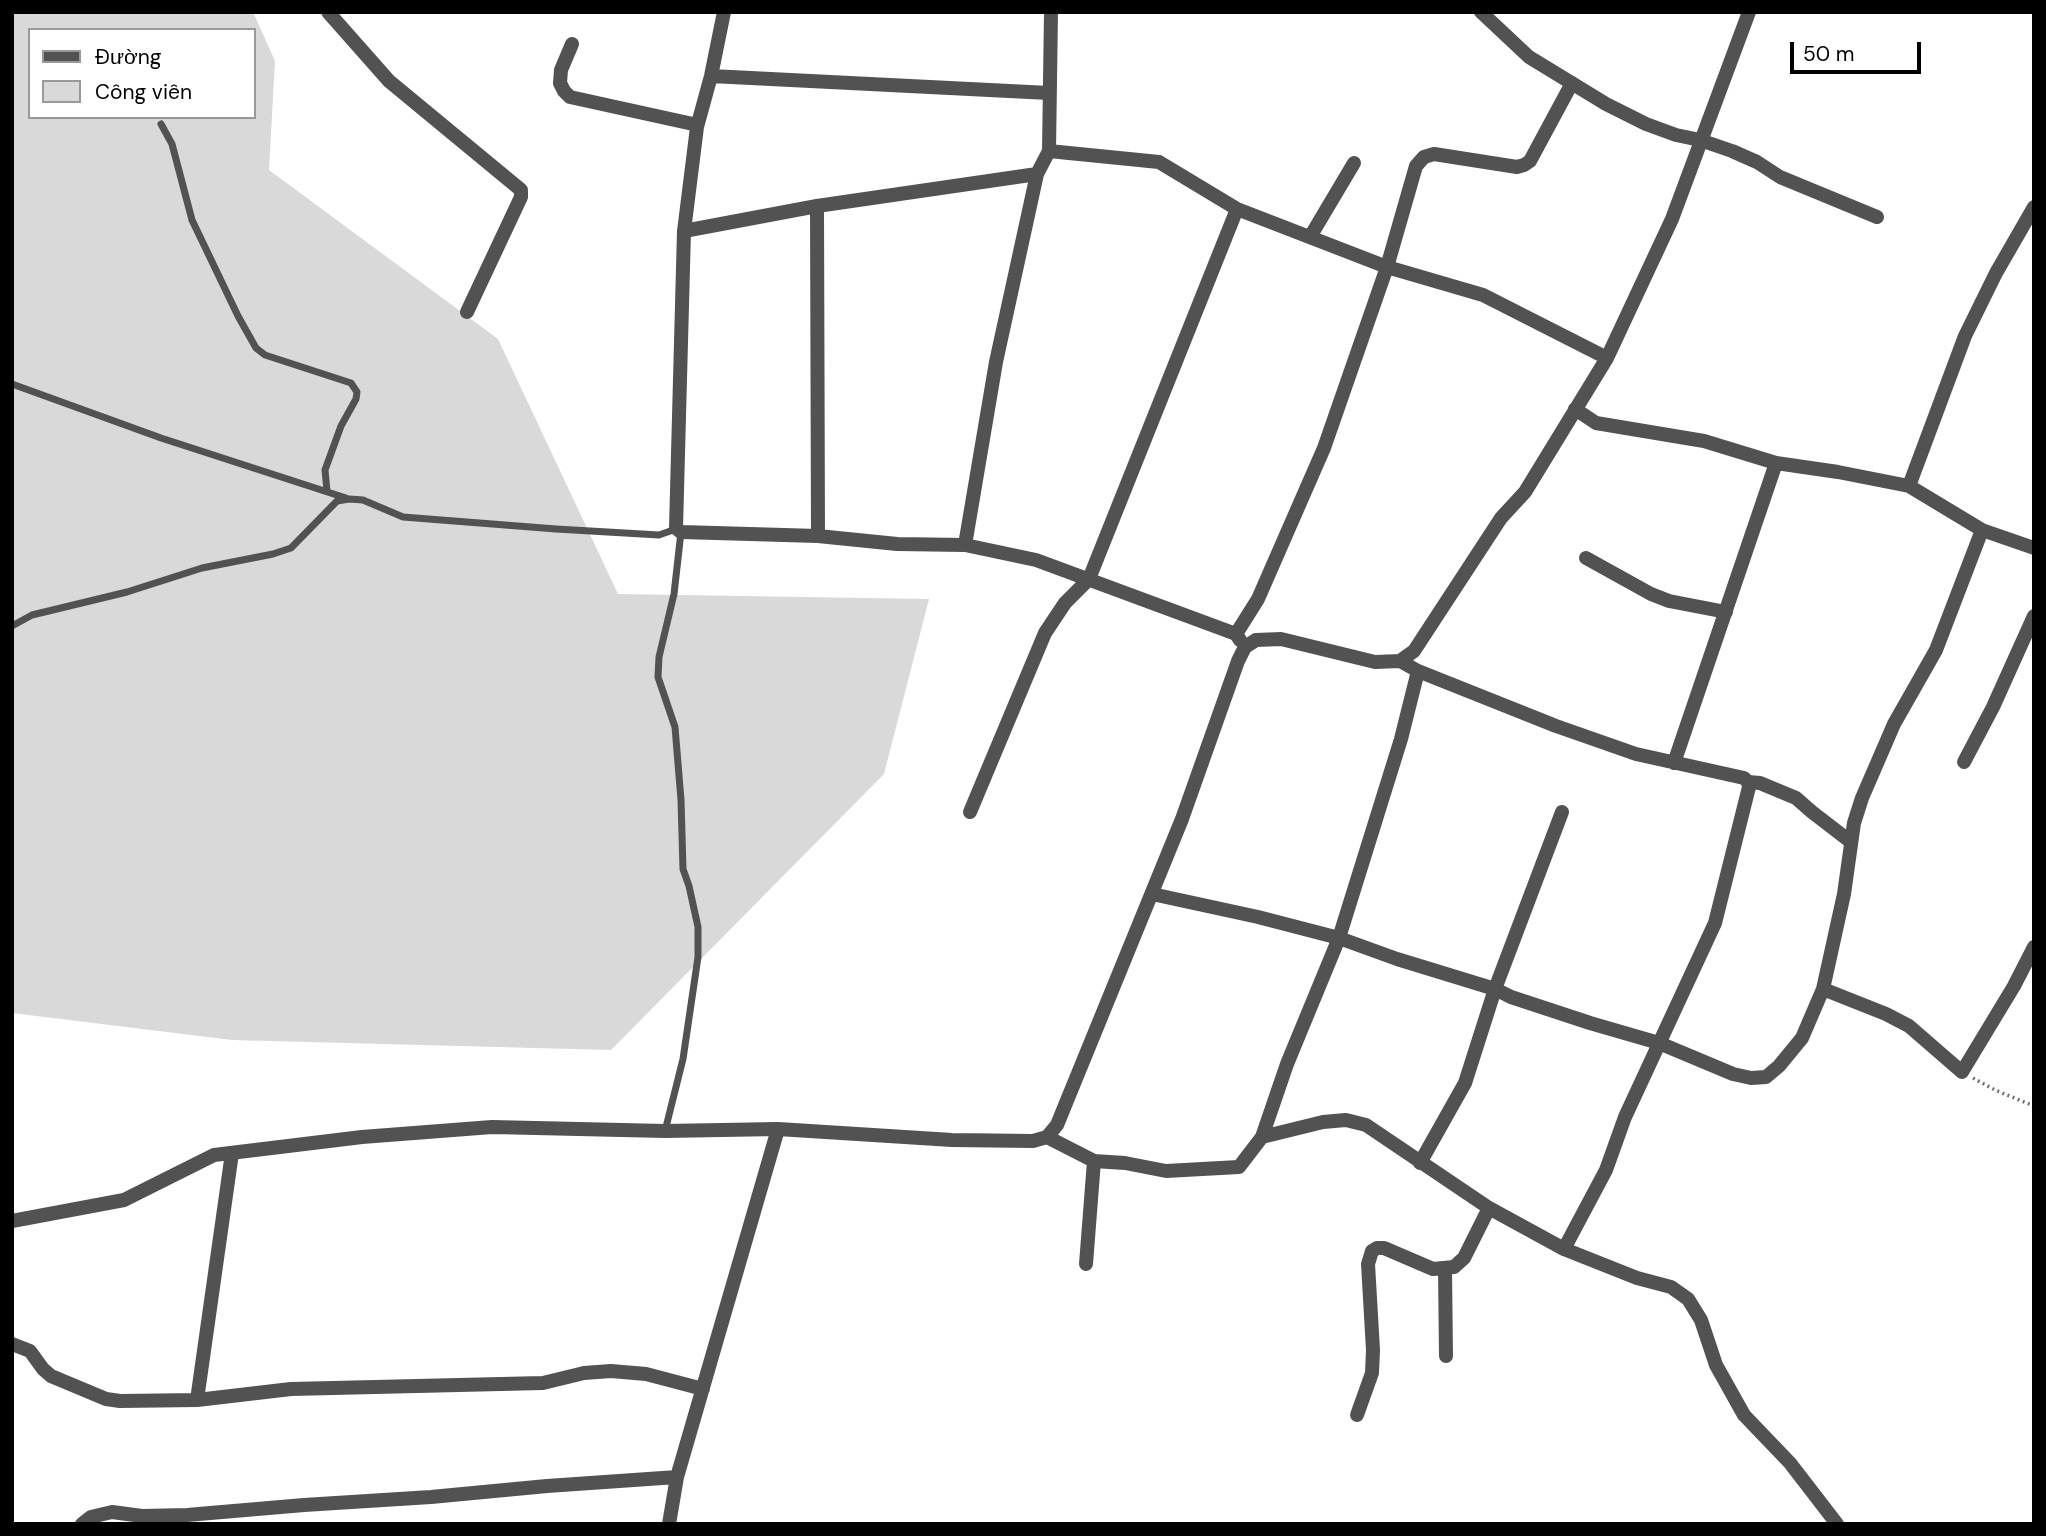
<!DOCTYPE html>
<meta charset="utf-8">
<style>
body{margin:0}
#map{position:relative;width:2046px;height:1536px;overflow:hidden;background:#fff;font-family:"DM Sans",sans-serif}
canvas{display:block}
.frame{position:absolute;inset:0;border:14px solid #000;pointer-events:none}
.legend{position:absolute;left:28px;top:28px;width:228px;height:91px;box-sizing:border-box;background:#fff;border:2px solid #999;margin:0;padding:9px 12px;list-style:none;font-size:21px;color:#000}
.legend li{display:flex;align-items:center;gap:14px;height:35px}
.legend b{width:35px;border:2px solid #999}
.scale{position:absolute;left:1790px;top:42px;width:131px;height:32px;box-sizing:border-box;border:4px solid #000;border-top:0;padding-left:9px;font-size:21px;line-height:24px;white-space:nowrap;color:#000;-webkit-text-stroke:5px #fff;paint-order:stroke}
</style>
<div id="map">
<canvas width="2046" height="1536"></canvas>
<div class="frame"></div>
<ul class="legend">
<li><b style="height:9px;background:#525252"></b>Đường</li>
<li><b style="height:19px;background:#d9d9d9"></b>Công viên</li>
</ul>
<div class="scale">50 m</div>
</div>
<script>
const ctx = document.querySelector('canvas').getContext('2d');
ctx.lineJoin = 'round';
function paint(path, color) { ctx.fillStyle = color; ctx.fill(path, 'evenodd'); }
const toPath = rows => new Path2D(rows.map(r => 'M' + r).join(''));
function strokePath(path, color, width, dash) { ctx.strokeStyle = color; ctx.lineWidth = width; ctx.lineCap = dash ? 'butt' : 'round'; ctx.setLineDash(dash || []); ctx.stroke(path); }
const green = toPath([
 [12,12,253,12,275,61,269,170,498,339,618,594,929,599,884,774,611,1050,232,1040,12,1013],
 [30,30,254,30,254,117,30,117]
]);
const path = toPath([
 [1973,1078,1995,1090,2034,1106]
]);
const lane = toPath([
 [161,124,172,144,192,220,238,316,256,348,265,355,351,383,357,392,356,399,341,426,325,470,327,491],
 [12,384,161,438,346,498],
 [12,626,32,615,127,592,202,568,273,554,291,548,337,501,349,499,363,500,403,517,556,529,659,535,676,529],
 [665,1131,683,1059,698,957,698,927,689,886,683,869,681,800,675,727,658,677,659,657,674,594,681,532]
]);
const street = toPath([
 [328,12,389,81,521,190,521,197,467,312],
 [1481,12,1529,57,1606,104,1646,124,1676,135,1700,140,1732,151,1757,162,1780,177,1877,217],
 [572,44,561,70,560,83,564,91,570,97,693,124,697,127,684,231,676,528,681,532,818,536,897,544,965,545,1036,560,1236,634],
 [711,76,1049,93],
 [697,127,711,76,724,12],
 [1049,151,1159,162,1237,209,1387,267,1483,295,1607,358],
 [817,206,818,536],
 [684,231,817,206,1037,174],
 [1310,237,1354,163],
 [1575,409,1596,423,1704,441,1776,463,1838,472,1909,486,1982,530,2034,548],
 [1909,486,1965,336,1996,273,2034,207],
 [965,545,996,362,1037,174,1049,151,1051,12],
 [1586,558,1651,594,1669,601,1726,612],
 [1240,640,1236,634,1258,599,1324,448,1387,267,1416,166,1424,157,1434,154,1517,167,1524,165,1530,161,1572,83],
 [1400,661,1418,671,1556,726,1636,754,1744,778,1748,782,1749,787,1715,923,1625,1117,1606,1170,1564,1249],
 [1964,762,1993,707,2034,616],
 [1674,763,1776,463],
 [1748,782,1760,783,1796,798,1812,812,1851,842],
 [970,812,1045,633,1065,603,1089,579,1237,209],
 [1152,894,1258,917,1339,938,1397,959,1495,989,1511,997,1590,1023,1659,1043,1733,1074,1751,1078,1766,1077,1779,1066,1802,1038,1823,989,1844,894,1854,823,1862,798,1894,724,1936,650,1982,530],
 [1823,989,1886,1014,1909,1026,1962,1072,2014,986,2034,947],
 [1047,1137,1094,1161,1125,1163,1166,1171,1239,1167,1262,1137,1323,1122,1346,1120,1366,1125,1489,1208,1564,1249,1637,1278,1671,1287,1688,1299,1701,1320,1716,1365,1744,1415,1790,1463,1837,1524],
 [1262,1137,1287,1064,1339,938,1401,739,1418,671],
 [1420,1163,1465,1083,1495,989,1562,812],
 [12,1221,124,1200,214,1155,362,1137,492,1127,665,1131,778,1129,952,1140,1033,1141,1047,1137,1057,1125,1182,819,1238,661,1245,647,1256,640,1281,639,1375,662,1400,661,1414,651,1501,518,1525,492,1607,358,1672,219,1749,12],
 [1086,1264,1094,1161],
 [1445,1269,1446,1356],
 [12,1344,30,1351,43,1369,51,1376,106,1399,120,1401,197,1400,232,1153],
 [197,1400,291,1389,543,1383,584,1373,611,1371,646,1374,703,1389],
 [1357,1415,1372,1373,1373,1350,1368,1264,1372,1251,1377,1248,1384,1248,1433,1269,1454,1267,1464,1258,1489,1208],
 [82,1524,91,1517,112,1512,142,1516,187,1515,304,1505,431,1497,547,1486,677,1477],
 [669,1524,677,1477,778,1129]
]);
paint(green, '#d9d9d9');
strokePath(path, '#747474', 3.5, [2, 3.5]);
strokePath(lane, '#525252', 7);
strokePath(street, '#525252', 14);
</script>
